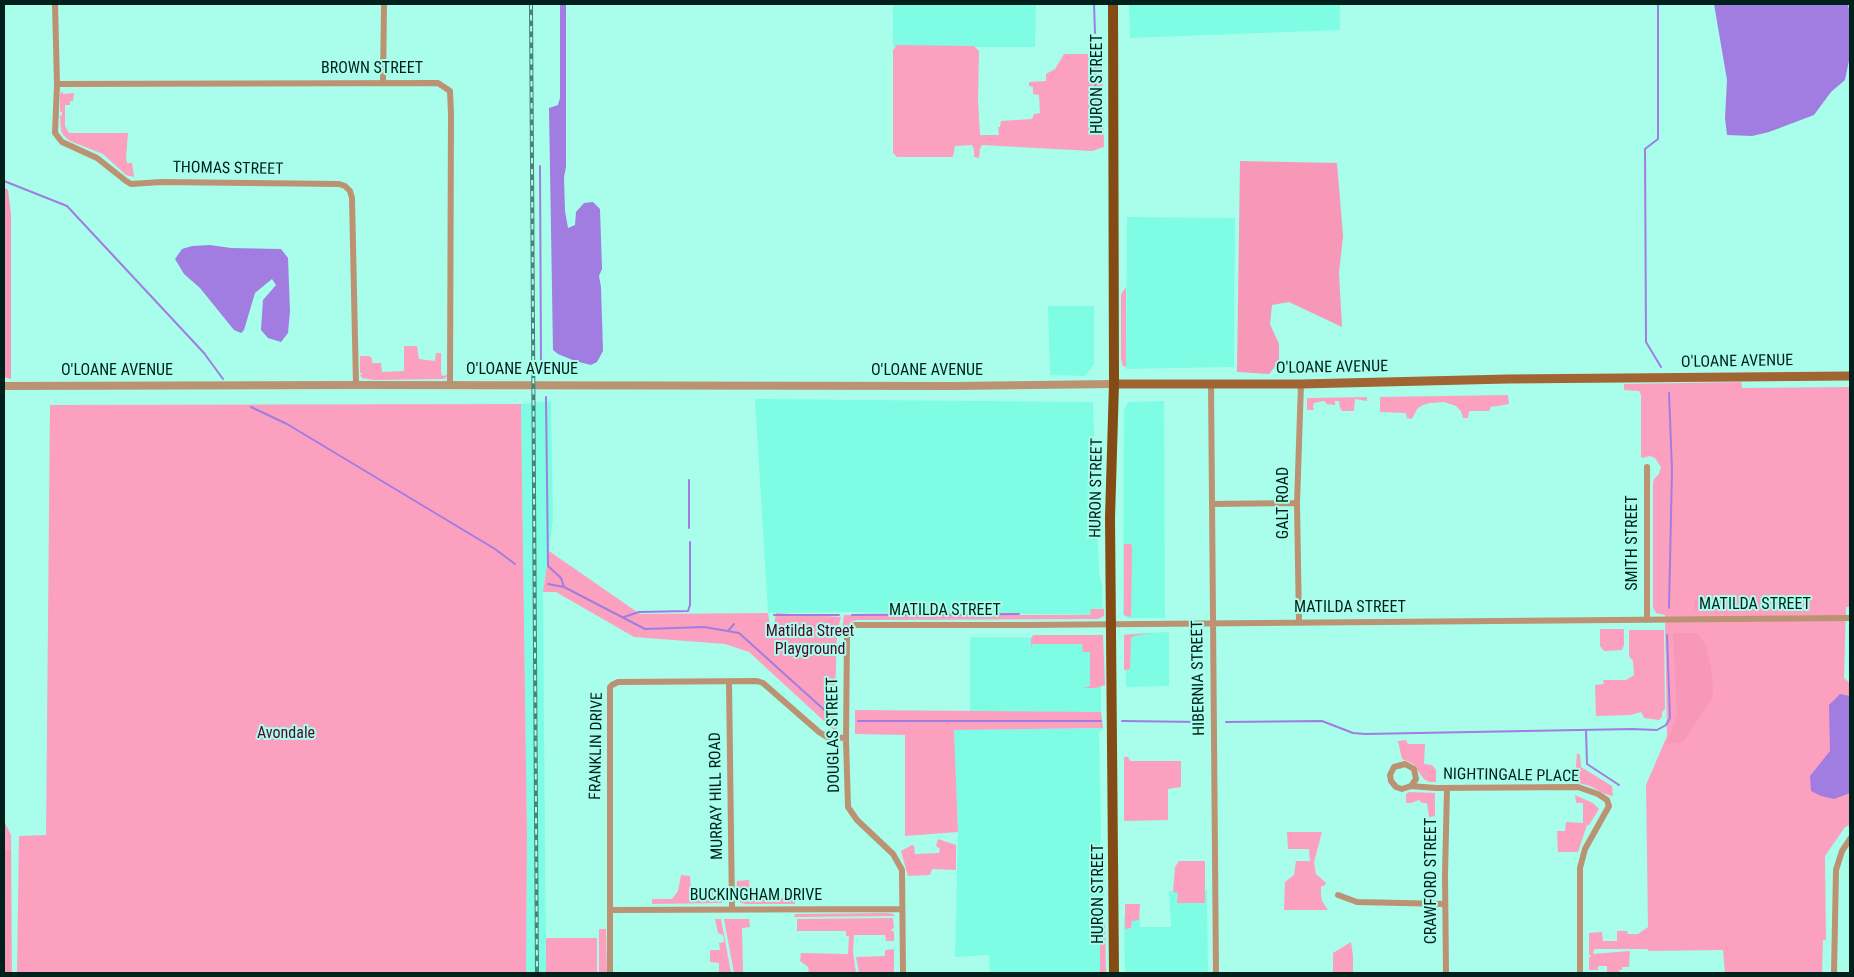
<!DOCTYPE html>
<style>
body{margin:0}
#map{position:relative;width:1854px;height:977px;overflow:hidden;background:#a8feeb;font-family:"Roboto Condensed",sans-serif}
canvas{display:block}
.frame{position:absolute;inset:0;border:5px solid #00211b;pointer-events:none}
</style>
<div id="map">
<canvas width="1854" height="977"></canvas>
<div class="frame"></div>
</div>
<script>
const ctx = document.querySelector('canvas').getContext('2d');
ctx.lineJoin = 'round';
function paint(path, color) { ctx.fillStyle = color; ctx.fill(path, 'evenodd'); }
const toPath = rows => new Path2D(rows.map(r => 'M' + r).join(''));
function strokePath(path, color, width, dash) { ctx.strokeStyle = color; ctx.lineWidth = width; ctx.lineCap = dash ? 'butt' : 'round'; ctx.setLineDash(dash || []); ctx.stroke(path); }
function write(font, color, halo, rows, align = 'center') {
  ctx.font = font + ' "Roboto Condensed",sans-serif'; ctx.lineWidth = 4; ctx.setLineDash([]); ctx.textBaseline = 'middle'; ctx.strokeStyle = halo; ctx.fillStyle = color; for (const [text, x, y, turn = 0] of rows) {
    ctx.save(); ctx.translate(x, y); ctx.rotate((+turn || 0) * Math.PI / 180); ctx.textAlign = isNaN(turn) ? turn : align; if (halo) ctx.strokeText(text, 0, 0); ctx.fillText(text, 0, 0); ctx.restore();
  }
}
const built = toPath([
 [893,4,1036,4,1035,47,893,47],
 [1129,4,1340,4,1340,30,1130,38],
 [1127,217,1235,218,1234,367,1126,369],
 [1048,306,1094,306,1094,364,1085,376,1050,375],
 [755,399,1093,402,1099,573,1102,585,1103,615,856,612,768,613],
 [551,401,553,520,543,592,546,973,526,973,527,836,521,404],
 [1164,401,1165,618,1127,618,1123,614,1124,410,1128,402],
 [1169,632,1169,686,1126,687,1125,634],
 [970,637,1101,638,1101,712,970,712],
 [1103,728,1099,733,1101,831,1099,860,1104,871,1103,973,990,973,989,955,955,957,958,832,954,730],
 [1207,890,1208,973,1125,973,1124,917,1140,917,1140,927,1171,927,1169,891]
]);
const green = toPath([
 [897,45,974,46,979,51,978,101,980,135,999,135,998,127,1000,127,1001,121,1032,119,1034,114,1040,113,1039,95,1033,94,1033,87,1029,86,1029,82,1046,81,1046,74,1055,69,1064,54,1092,54,1099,58,1102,64,1104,147,1092,151,982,145,980,149,979,158,974,157,974,150,972,145,955,146,953,157,897,157,893,153,893,50],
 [62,91,63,94,74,93,73,101,70,101,70,105,65,105,65,126,69,133,128,133,126,158,127,163,132,163,134,177,126,175,103,154,70,141,64,136,61,131,60,116,62,115,62,112,60,112,60,94],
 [1126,287,1126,367,1123,366,1121,359,1121,294],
 [404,346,417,346,419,359,435,361,436,353,441,353,441,371,442,376,447,375,446,378,442,379,374,380,362,378,360,375,363,373,360,373,360,356,369,356,372,358,372,363,381,363,382,372,404,371],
 [1741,382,1742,388,1850,387,1850,607,1846,607,1844,678,1850,683,1850,825,1845,827,1825,856,1826,940,1823,940,1822,973,1725,973,1723,950,1649,951,1647,949,1594,949,1593,954,1630,951,1629,967,1622,967,1622,970,1619,970,1619,973,1607,973,1607,966,1598,966,1598,970,1589,970,1589,957,1591,956,1589,954,1589,933,1602,932,1603,941,1617,941,1617,931,1627,931,1628,934,1638,934,1648,927,1646,785,1667,736,1665,615,1656,613,1653,608,1653,483,1654,479,1659,474,1661,467,1655,458,1650,456,1643,458,1641,457,1641,395,1639,391,1624,390,1624,384],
 [1508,395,1509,404,1491,407,1489,411,1469,411,1468,418,1463,418,1461,411,1456,406,1444,402,1430,403,1423,405,1417,409,1412,419,1407,418,1406,413,1380,412,1380,397],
 [1367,397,1367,401,1355,399,1354,411,1342,411,1340,408,1339,401,1335,401,1335,405,1326,404,1326,402,1323,401,1314,403,1313,406,1314,410,1307,410,1307,398,1309,398],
 [521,404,527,836,526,973,17,973,19,836,46,835,50,405],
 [1124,544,1131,544,1132,547,1131,617,1124,615],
 [549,551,640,614,768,613,772,639,776,613,841,617,837,632,835,699,837,733,749,652,725,644,634,637,556,592,543,592],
 [1090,609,1104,609,1104,616,1098,619,858,620,853,621,846,626,843,631,842,630,844,615,1089,615,1091,614],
 [1600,629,1624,629,1624,645,1622,650,1604,651,1600,646],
 [1629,630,1664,630,1665,709,1662,712,1662,717,1659,720,1644,718,1641,712,1630,715,1596,716,1595,685,1604,684,1603,680,1626,680,1634,675,1633,661,1629,656],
 [1152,633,1134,636,1131,638,1130,669,1124,670,1124,635],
 [1033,635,1103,635,1105,685,1096,688,1083,688,1090,686,1090,652,1083,652,1082,644,1032,644,1031,650,1031,639],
 [855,710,1101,712,1103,728,954,730,958,832,905,836,905,735,855,734],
 [1406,740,1408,744,1425,744,1424,764,1432,765,1436,770,1436,782,1429,782,1424,779,1413,764,1402,759,1398,741],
 [1577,753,1580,755,1581,767,1612,786,1613,796,1605,794,1590,786,1575,782],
 [1124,757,1128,757,1130,761,1181,761,1181,787,1168,789,1168,820,1124,821],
 [1409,792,1435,793,1435,816,1429,817,1427,803,1422,803,1419,800,1411,803,1406,803,1406,794],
 [1575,795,1593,803,1599,809,1589,825,1587,825,1578,852,1558,852,1557,831,1565,831,1566,822,1583,823,1583,803,1576,803],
 [4,821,11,835,12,973,4,973],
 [1287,832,1322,832,1314,862,1316,874,1326,883,1324,886,1321,886,1321,893,1322,901,1328,910,1284,910,1285,882,1294,875,1296,861,1310,861,1309,849,1288,849],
 [938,839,956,845,956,870,932,869,930,875,908,876,901,851,912,845,914,846,915,854,939,853,940,849,936,846],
 [1179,861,1205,861,1205,903,1177,903,1178,893,1173,892,1174,880,1175,867],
 [681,875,690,876,691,890,722,890,722,903,652,904,652,899,672,899,678,891],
 [749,880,750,890,765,891,765,898,790,898,790,892,795,891,795,904,745,904,739,902,736,895,737,881],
 [1125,904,1140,904,1139,920,1132,921,1131,928,1125,929],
 [887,913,894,914,894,916,794,917,795,914],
 [893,918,894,928,892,929,891,931,894,931,894,941,886,941,885,935,854,935,853,952,856,973,809,973,808,967,800,961,801,953,848,954,849,936,846,936,846,931,797,931,797,919],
 [715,919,721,919,731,973,719,973,719,963,710,962,710,950,720,950,719,943,724,942,723,935,718,933],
 [724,919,749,919,750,927,742,928,743,973,734,973],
 [1103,924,1105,925,1106,973,1100,973,1100,927],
 [599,929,606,929,607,973,599,973],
 [546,938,597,938,597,973,546,973],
 [1351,942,1353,956,1353,973,1333,973,1333,953],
 [894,949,894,973,859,973,856,957,885,956,885,950]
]);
const forest = toPath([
 [1240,161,1337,163,1343,236,1339,273,1342,327,1289,302,1272,305,1270,324,1279,344,1279,362,1269,374,1237,372],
 [4,187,8,190,11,214,11,379,4,377],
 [1699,599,1721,599,1723,601,1724,608,1694,610,1694,600],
 [1673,633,1697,633,1706,645,1712,674,1713,697,1683,742,1665,744,1672,730,1677,714],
 [4,850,11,850,10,973,4,973]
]);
const water = toPath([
 [560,4,566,4,566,167,564,177,565,211,568,228,575,225,576,212,584,203,593,202,600,209,602,269,599,276,601,287,603,351,597,362,591,365,575,361,558,354,553,350,549,108,558,105,560,98],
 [1714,4,1848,4,1850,15,1850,56,1845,80,1831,92,1814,115,1769,132,1752,136,1727,135,1725,118,1727,80],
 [210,245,231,248,281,249,288,258,290,311,288,333,281,342,268,338,261,330,263,300,276,285,272,279,255,293,244,330,241,333,234,330,200,288,184,274,175,259,182,249,192,246],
 [1840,694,1850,696,1850,793,1834,799,1821,796,1811,791,1810,776,1830,751,1829,705]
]);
const stream = toPath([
 [1094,4,1095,33],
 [1658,4,1658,139,1645,149,1646,342,1661,367],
 [1095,61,1096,120],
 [540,166,541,369,546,373],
 [4,181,67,206,204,353,223,379],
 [546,397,548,566,561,578,564,587],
 [251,407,287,424,495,549,515,564],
 [689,480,689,528],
 [548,584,564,587,645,629,704,627,739,633,831,716],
 [1669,608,1672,470,1669,393],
 [774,615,839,615],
 [852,615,1019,614],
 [624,617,639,612,688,611,690,605,690,542],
 [728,631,734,624],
 [858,721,1101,721],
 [1122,721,1201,722],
 [1226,722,1322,721,1353,733,1365,734,1632,729,1657,730,1666,725,1670,718,1667,635],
 [1586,730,1587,764,1619,785]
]);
const minor = toPath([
 [55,4,57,84,55,133,62,142,97,158,126,181,131,184,161,182,339,184,345,186,350,191,352,198,356,385],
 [383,83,384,4],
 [57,84,438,83,450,91,451,114,450,385],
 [1211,383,1216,973],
 [1647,467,1647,620],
 [1212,504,1297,503],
 [1299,623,1297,503,1301,384],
 [729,682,732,909],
 [1411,786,1416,779,1414,769,1405,764,1394,767,1390,775,1391,781,1396,787,1402,789,1411,786,1436,788,1578,787,1598,794,1607,800,1609,806,1585,849,1580,868,1580,973],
 [1338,895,1357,902,1445,904],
 [610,910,902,909],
 [610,973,610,687,612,685,618,682,757,681,763,683,819,732,827,737,846,738],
 [903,973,902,870,893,854,857,820,848,807,846,740,847,634,850,627,855,625,1026,625,1850,618],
 [1446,973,1445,875,1447,788],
 [1834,973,1836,870,1842,851,1850,839]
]);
const tertiary = toPath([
 [4,386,356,385,954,386,1114,384]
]);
const secondary = toPath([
 [1114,384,1301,384,1508,379,1850,376]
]);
const primary = toPath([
 [1113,4,1114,384,1110,518,1114,973]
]);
const rail = toPath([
 [531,4,537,973]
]);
const streetNames = [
 ["BROWN STREET",372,69],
 ["HURON STREET",1098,84,-90],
 ["THOMAS STREET",228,169,1],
 ["O'LOANE AVENUE",1737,362,-1],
 ["O'LOANE AVENUE",1332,368,-1],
 ["O'LOANE AVENUE",522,370],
 ["O'LOANE AVENUE",117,371],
 ["O'LOANE AVENUE",927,371],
 ["HURON STREET",1097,488,-89],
 ["GALT ROAD",1284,503,-90],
 ["SMITH STREET",1633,543,-90],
 ["MATILDA STREET",1755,605],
 ["MATILDA STREET",1350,608],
 ["MATILDA STREET",945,611],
 ["HIBERNIA STREET",1199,678,-91],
 ["DOUGLAS STREET",834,735,-91],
 ["FRANKLIN DRIVE",597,746,-89],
 ["NIGHTINGALE PLACE",1511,776,1],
 ["MURRAY HILL ROAD",717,796,-91],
 ["CRAWFORD STREET",1432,881,-90],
 ["HURON STREET",1099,894,-90],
 ["BUCKINGHAM DRIVE",756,896]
];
const parkNames = [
 ["Matilda Street",810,632],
 ["Playground",810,650],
 ["Avondale",286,734]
];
paint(built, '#7ffde4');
paint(green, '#fba1bf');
paint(forest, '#f798b8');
paint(water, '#a17de2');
strokePath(stream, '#a17de2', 2);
strokePath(minor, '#bb9272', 6);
strokePath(tertiary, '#bb9272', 8);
strokePath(secondary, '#a16534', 9);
strokePath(primary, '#844b15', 10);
strokePath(rail, '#4a8277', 4);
strokePath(rail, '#a8feeb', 2, [5.5]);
write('16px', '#00211b', '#a8feeb', streetNames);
write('16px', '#51082a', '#a8feeb', parkNames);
</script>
